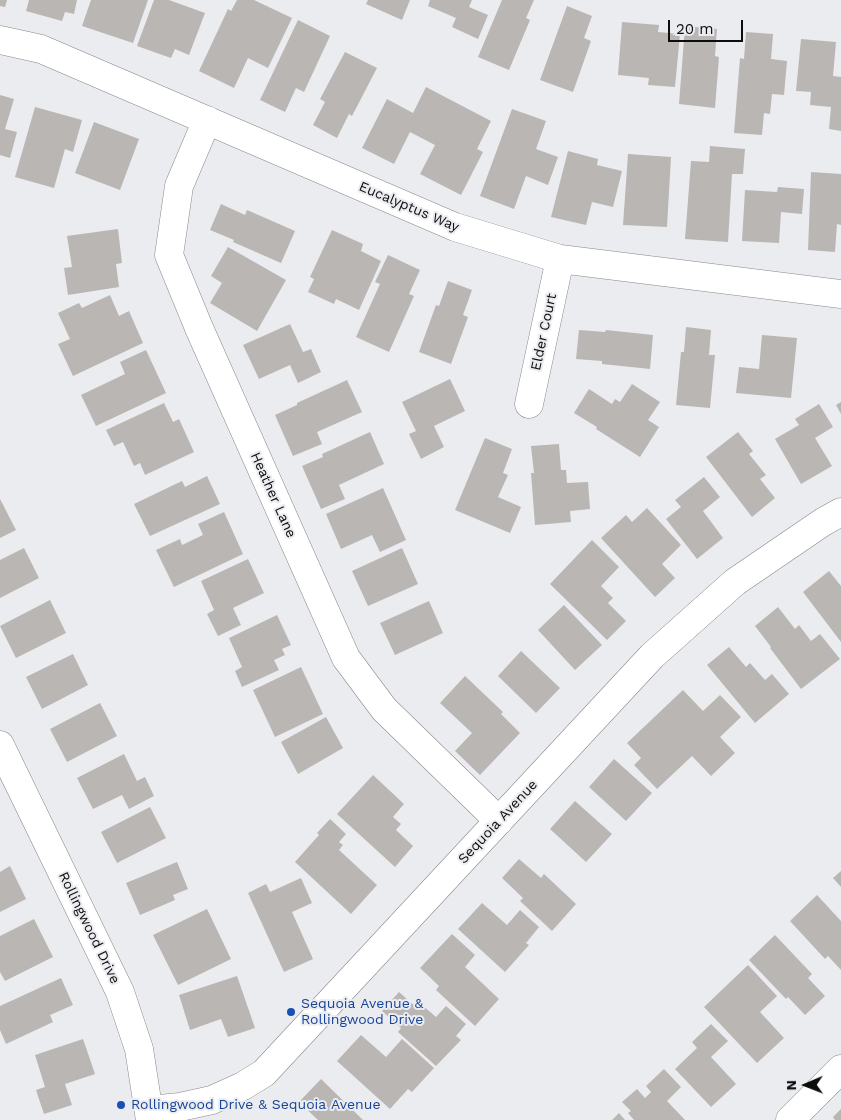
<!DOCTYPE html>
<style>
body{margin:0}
#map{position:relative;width:841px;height:1120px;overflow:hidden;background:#ebecf0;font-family:"Work Sans",sans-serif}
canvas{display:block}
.north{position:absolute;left:781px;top:1060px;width:50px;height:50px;-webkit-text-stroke:4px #ebecf0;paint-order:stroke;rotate:269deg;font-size:14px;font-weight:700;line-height:20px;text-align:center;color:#0d0d0e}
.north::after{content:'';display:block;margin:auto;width:18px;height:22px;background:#0d0d0e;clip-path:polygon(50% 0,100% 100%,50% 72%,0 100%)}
.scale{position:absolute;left:668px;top:20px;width:75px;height:22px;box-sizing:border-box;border:2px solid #0d0d0e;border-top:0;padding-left:6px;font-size:15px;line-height:18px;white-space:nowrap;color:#0d0d0e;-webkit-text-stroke:4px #ebecf0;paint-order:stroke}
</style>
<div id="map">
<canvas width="841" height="1120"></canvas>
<div class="north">N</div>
<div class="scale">20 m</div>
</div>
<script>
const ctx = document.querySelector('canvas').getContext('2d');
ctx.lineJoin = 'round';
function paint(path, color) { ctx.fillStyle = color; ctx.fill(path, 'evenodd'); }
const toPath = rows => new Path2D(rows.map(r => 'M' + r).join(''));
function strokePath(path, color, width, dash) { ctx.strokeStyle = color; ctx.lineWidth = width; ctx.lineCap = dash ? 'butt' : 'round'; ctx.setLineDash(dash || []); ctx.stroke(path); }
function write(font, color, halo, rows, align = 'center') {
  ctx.font = font + ' "Work Sans",sans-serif'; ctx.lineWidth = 4; ctx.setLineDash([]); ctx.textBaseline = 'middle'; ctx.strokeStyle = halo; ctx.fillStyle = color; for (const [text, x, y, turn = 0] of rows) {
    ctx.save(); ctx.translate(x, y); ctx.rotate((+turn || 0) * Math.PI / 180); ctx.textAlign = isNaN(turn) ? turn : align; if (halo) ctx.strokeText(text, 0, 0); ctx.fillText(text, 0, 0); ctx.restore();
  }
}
const building = toPath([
 [0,0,7,0,5,7,0,6],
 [29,0,77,0,74,14,65,12,62,21,26,11],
 [91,0,148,0,133,43,82,26],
 [154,0,169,0,205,13,189,55,175,49,171,58,137,46],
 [237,0,254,0,292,18,268,68,248,58,234,88,199,71,228,9,231,11],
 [368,0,410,0,402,20,366,4],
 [430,0,472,0,469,7,488,15,478,39,452,27,456,18,428,6],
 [502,0,534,0,526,18,530,20,509,70,478,57],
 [567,6,592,16,584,38,591,41,573,92,540,80],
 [298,20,330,36,304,92,296,88,285,112,260,100],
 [622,22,659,25,658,32,680,34,675,87,648,85,649,78,618,75],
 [685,26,717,29,715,56,719,57,715,108,679,104],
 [746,32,773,34,771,59,787,61,784,95,772,94,770,114,764,113,762,135,734,133,740,58,744,59],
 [801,39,836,42,833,76,841,77,841,131,829,129,831,107,810,105,811,92,796,91],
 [345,52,377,68,352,116,349,114,337,138,313,125,325,102,320,99],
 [426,87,491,121,477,149,483,152,461,195,420,174,435,145,410,132,394,164,362,148,387,99,413,113],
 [0,95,14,99,5,129,17,132,10,158,0,155],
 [35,107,82,120,73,152,65,149,54,188,15,177],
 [512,109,546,121,536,149,558,157,548,185,526,176,514,209,480,196],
 [94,122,139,139,120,190,75,173],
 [710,146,745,149,743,174,732,174,728,242,685,239,691,161,709,162],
 [568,151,598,159,597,165,622,171,613,207,592,202,586,225,551,217],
 [628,154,671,157,667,227,623,225],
 [811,172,841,174,841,225,837,224,835,252,808,250],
 [778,187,804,189,802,214,781,212,779,243,742,241,745,190,777,192],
 [221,204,245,215,247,210,295,231,281,263,233,242,234,240,210,230],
 [118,229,122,263,116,264,119,287,68,295,64,268,72,267,67,236],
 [332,230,363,244,361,251,381,261,359,310,336,299,334,304,308,292,314,279,310,277],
 [228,247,286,280,257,331,210,303,222,283,211,276],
 [388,255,420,270,409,294,414,296,389,352,356,337,380,284,375,282],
 [448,281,472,290,463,315,468,317,451,364,419,352,436,305,439,306],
 [110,295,119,316,129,311,143,343,73,376,58,344,70,339,58,313,79,303,82,308],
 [290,324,303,352,311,349,321,372,298,383,290,365,259,379,243,345],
 [686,327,711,330,709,355,715,355,710,408,676,405,681,352,684,352],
 [579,330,605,332,606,330,653,335,650,369,602,364,602,361,576,359],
 [762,335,797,338,791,398,736,393,739,367,759,369],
 [146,350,166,393,96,426,81,395,125,374,120,362],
 [450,379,465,411,434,426,444,447,421,459,409,434,416,431,402,402],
 [347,380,362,412,317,432,322,444,293,456,275,415,297,405,297,403],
 [632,384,660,402,648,420,659,427,640,457,596,429,597,427,574,413,589,389,612,404,615,399,620,402],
 [841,402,841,414,836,405],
 [164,403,173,422,179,419,194,452,145,475,140,463,134,466,123,442,114,446,106,430],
 [819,404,833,427,815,438,832,466,801,484,775,439,799,425,795,419],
 [370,432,384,464,339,485,345,499,321,509,302,466,323,457,322,454],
 [738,432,753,451,749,454,766,475,760,479,775,498,752,517,706,457],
 [485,438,512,449,503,473,508,475,498,497,521,507,510,533,455,510],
 [559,444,561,470,566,470,567,483,588,482,590,509,570,511,571,522,535,525,531,473,534,473,531,446],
 [207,476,220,504,150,536,134,504,182,481,185,487],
 [704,477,720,497,703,511,723,538,697,559,666,519,681,507,675,500],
 [383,488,406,540,380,552,372,535,341,549,326,514],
 [0,499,16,530,0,538],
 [647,508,681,545,662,564,675,578,655,597,601,538,626,515,632,522],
 [224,512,243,554,174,587,156,550,180,539,182,545,203,535,198,524],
 [592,540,619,567,601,586,613,598,608,603,626,621,607,640,550,584],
 [24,548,39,578,0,598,0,560],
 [402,548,418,584,368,606,352,571],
 [248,559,264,593,233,608,241,625,218,636,207,614,214,610,201,581],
 [829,571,841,586,841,642,803,592],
 [50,600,66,633,16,658,0,626],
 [429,601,443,633,395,655,380,623],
 [564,605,602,645,575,670,538,630],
 [778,607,795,629,799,625,811,641,820,634,840,659,801,689,770,648,771,647,755,626],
 [277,615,291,645,282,649,285,655,274,660,279,670,242,687,235,671,242,667,229,638],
 [729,647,746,667,750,663,765,680,772,674,789,694,755,723,707,665],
 [521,651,560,688,536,713,498,676],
 [73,654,88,685,42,709,26,677],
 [301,667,323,714,275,737,253,690],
 [465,676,503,712,501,714,520,733,480,775,455,751,472,733,440,703],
 [683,690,703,711,720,695,741,717,720,737,735,753,711,776,692,756,657,789,634,765,641,758,627,743],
 [100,703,117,736,67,762,50,729],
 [326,717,343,748,298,774,281,742],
 [124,754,137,781,145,777,154,796,129,809,122,795,93,809,77,778],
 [614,759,652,793,626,821,589,787],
 [373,775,404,804,393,817,401,824,396,830,413,846,395,867,337,814],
 [575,801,612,834,586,862,550,829],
 [150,807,166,838,117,863,101,832],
 [330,819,346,834,339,842,343,845,339,850,377,885,351,914,295,862,319,835,317,833],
 [519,859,541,878,544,874,576,904,552,931,520,901,523,898,502,878],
 [177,862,188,889,173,895,175,900,140,915,126,883],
 [10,866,26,899,0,912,0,872],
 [841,871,841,887,833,878],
 [301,878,312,903,292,912,313,959,284,972,248,893,266,884,270,892],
 [817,895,841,921,841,970,828,956,825,959,790,921],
 [482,903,507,925,520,910,539,927,526,943,529,945,505,972,458,929],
 [207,909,231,959,178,985,153,935],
 [34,919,53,957,5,981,0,972,0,936],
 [452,934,475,955,465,967,499,999,475,1026,436,990,439,986,420,968],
 [775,935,812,974,808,978,825,996,805,1015,788,997,786,999,749,960],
 [748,965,777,996,760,1012,784,1038,757,1063,704,1007],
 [237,976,255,1028,228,1037,221,1019,190,1030,179,995],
 [61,978,73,1005,50,1015,53,1022,6,1044,0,1030,0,1006],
 [399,992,418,1009,422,1005,436,1017,446,1006,466,1024,456,1036,461,1040,436,1066,398,1032,401,1028,382,1011],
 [711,1024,728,1041,711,1057,736,1084,711,1107,675,1069,697,1048,692,1042],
 [361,1035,386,1057,402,1039,434,1068,412,1092,408,1089,390,1109,337,1061],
 [83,1039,95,1074,65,1084,72,1105,44,1114,36,1090,45,1087,35,1055],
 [664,1069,681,1087,667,1101,685,1120,634,1120,628,1113,631,1111,622,1102,637,1089,645,1098,651,1092,646,1086],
 [321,1079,363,1120,318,1120,299,1102],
 [841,1109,841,1120,835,1120,833,1117],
 [619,1113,625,1120,612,1120]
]);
const street = toPath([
 [0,40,41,49,455,227,560,259,841,294],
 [207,120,179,186,169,255,199,328,346,658,384,709,499,821],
 [529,404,560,259],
 [0,745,120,992,139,1049,150,1120],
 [149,1110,180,1107,212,1100,243,1086,264,1073,652,656,735,582,823,522,841,512],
 [790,1120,841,1069]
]);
const markers = [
 [291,1012,5,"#1a4fb4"],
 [121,1105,5,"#1a4fb4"]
];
const streetNames = [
 ["Eucalyptus Way",409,207,23],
 ["Elder Court",544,332,-78],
 ["Heather Lane",273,495,66],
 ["Sequoia Avenue",498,822,-47],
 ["Rollingwood Drive",89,928,64]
];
const transitNames = [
 ["Sequoia Avenue &",301,1004],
 ["Rollingwood Drive",301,1020],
 ["Rollingwood Drive & Sequoia Avenue",131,1105]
];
paint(building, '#bab6b3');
strokePath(street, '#87878b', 29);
strokePath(street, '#fff', 28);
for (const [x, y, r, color] of markers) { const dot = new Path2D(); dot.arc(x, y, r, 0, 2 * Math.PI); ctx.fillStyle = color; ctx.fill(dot); strokePath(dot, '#ebecf0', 2); }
write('14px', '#0d0d0e', '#ebecf0', streetNames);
write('14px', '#164399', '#ebecf0', transitNames, 'left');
</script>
